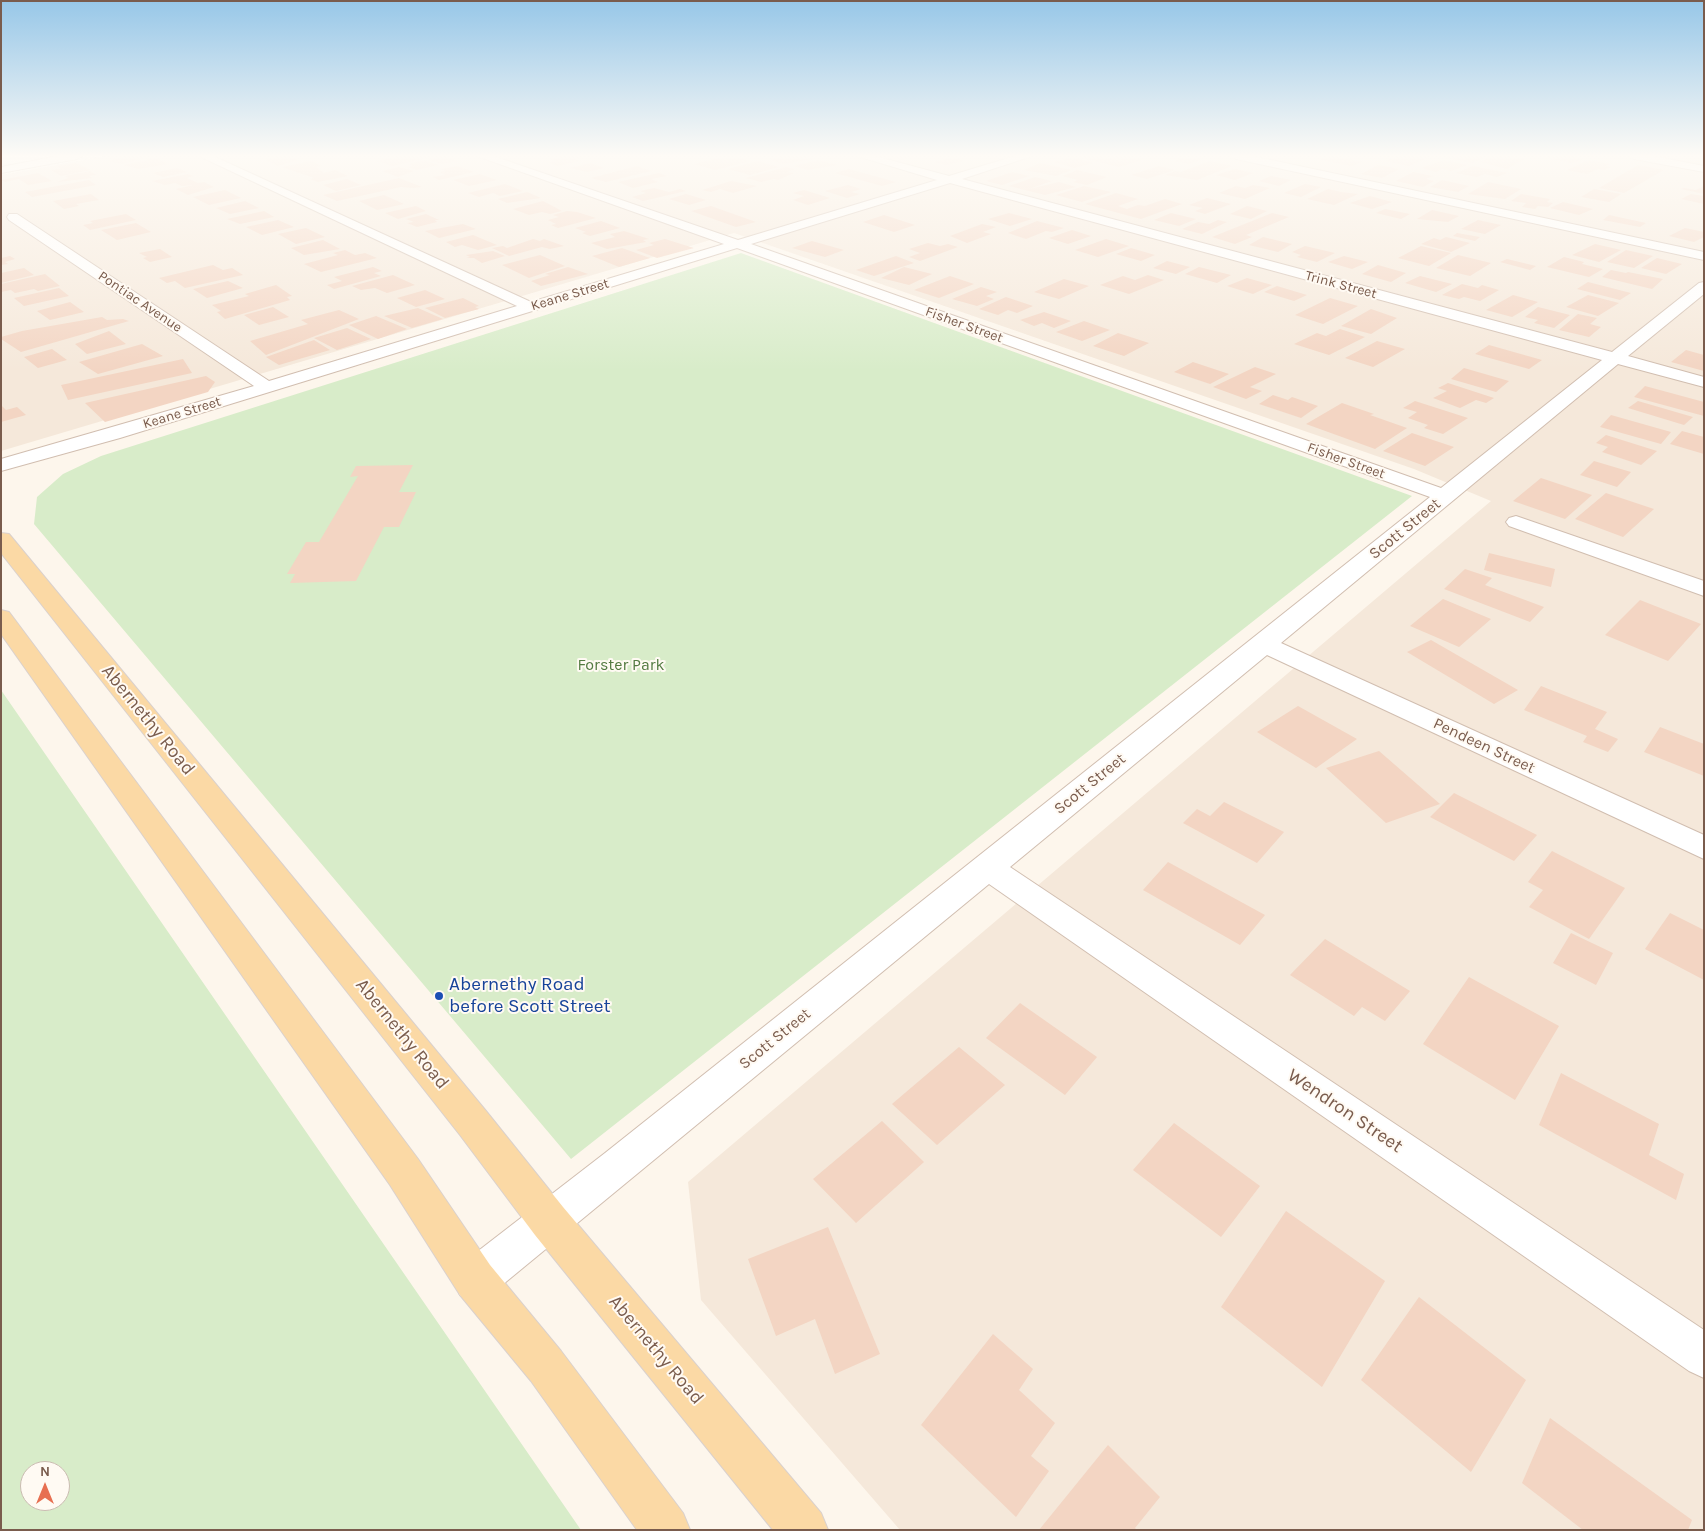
<!DOCTYPE html>
<style>
body{margin:0}
#map{position:relative;width:1705px;height:1531px;overflow:hidden;background:#fdf6ec;font-family:Karla,sans-serif}
canvas{display:block}
.frame{position:absolute;inset:0;border:2px solid #7a5c4d;pointer-events:none}
.north{position:absolute;left:20px;top:1461px;width:50px;height:50px;box-sizing:border-box;background:#fffaf3;border:1px solid #cabbb1;border-radius:50%;rotate:0deg;font-size:14px;font-weight:700;line-height:20px;text-align:center;color:#7a5c4d}
.north::after{content:'';display:block;margin:auto;width:18px;height:22px;background:#e76f51;clip-path:polygon(50% 0,100% 100%,50% 72%,0 100%)}
</style>
<div id="map">
<canvas width="1705" height="1531"></canvas>
<div class="frame"></div>
<div class="north">N</div>
</div>
<script>
const ctx = document.querySelector('canvas').getContext('2d');
ctx.lineJoin = 'round';
function paint(path, color) { ctx.fillStyle = color; ctx.fill(path, 'evenodd'); }
const toPath = rows => new Path2D(rows.map(r => 'M' + r).join(''));
function strokePath(path, color, width, dash) { ctx.strokeStyle = color; ctx.lineWidth = width; ctx.lineCap = dash ? 'butt' : 'round'; ctx.setLineDash(dash || []); ctx.stroke(path); }
function write(font, color, halo, rows, align = 'center') {
  ctx.font = font + ' Karla,sans-serif'; ctx.lineWidth = 4; ctx.setLineDash([]); ctx.textBaseline = 'middle'; ctx.strokeStyle = halo; ctx.fillStyle = color; for (const [text, x, y, turn = 0] of rows) {
    ctx.save(); ctx.translate(x, y); ctx.rotate((+turn || 0) * Math.PI / 180); ctx.textAlign = isNaN(turn) ? turn : align; if (halo) ctx.strokeText(text, 0, 0); ctx.fillText(text, 0, 0); ctx.restore();
  }
}
const residential = toPath([
 [105,156,1704,156,1704,1530,900,1530,701,1300,688,1182,1491,501,1414,469,734,233,1,451,1,175]
]);
const green = toPath([
 [741,253,1412,496,571,1159,34,524,37,497,63,474,101,456],
 [1,690,581,1530,1,1530],
 [30,1471,60,1471,60,1501,30,1501]
]);
const building = toPath([
 [126,156,149,156,149,157,122,164,108,161],
 [289,156,298,160,278,166,266,160,278,156],
 [398,156,428,156,432,157,392,166,377,161],
 [444,156,458,161,442,164,428,160],
 [565,156,583,156,583,157,574,159,580,161,558,166,549,163,556,161,550,160],
 [786,156,804,156,812,159,783,164,770,160],
 [888,156,912,156,912,157,901,160],
 [1101,156,1126,162,1108,156,1127,156,1142,160,1119,167,1078,157],
 [1329,156,1338,157,1362,162,1352,166,1320,160],
 [1398,156,1425,156,1430,157,1409,166,1385,161],
 [1449,156,1486,156,1473,163,1446,158],
 [1492,156,1507,156,1524,159,1507,169,1480,162],
 [1552,156,1570,156,1583,159,1571,163,1546,158],
 [737,157,751,161,715,170,694,164,718,158,725,160],
 [952,157,964,161,946,165,935,162],
 [1073,157,1093,163,1074,168,1054,162],
 [1185,157,1200,160,1189,164,1174,161],
 [156,158,168,164,139,169,123,165],
 [425,160,438,165,416,170,408,167,413,166,408,164],
 [818,160,837,165,808,170,794,166],
 [1444,160,1467,165,1451,171,1442,169,1436,172,1421,168],
 [1589,160,1610,164,1606,166,1611,167,1605,170,1598,169,1587,174,1567,170],
 [311,161,322,166,316,167,324,173,335,170,348,176,318,182,310,179,314,178,282,167],
 [757,161,779,167,750,175,728,169],
 [1210,161,1232,166,1197,180,1165,175,1175,171,1181,172],
 [76,163,91,170,61,176,51,170,61,169,58,166],
 [590,163,604,168,587,172,570,168],
 [1040,163,1072,170,1056,176,1024,170],
 [1378,165,1399,169,1382,178,1361,174],
 [1638,165,1664,170,1624,193,1599,188],
 [457,166,474,172,439,180,433,177,445,175,440,172,445,171,441,169],
 [637,166,651,171,606,182,591,178],
 [1159,166,1175,170,1147,179,1131,175],
 [1473,166,1507,173,1497,177,1485,174,1477,177,1456,173],
 [399,167,414,171,398,177,382,171],
 [786,167,795,169,787,172,794,173,778,180,774,179,761,182,746,178],
 [177,168,187,172,163,177,153,173],
 [849,169,896,182,882,186,835,173],
 [1235,169,1253,173,1235,180,1216,175],
 [1077,170,1107,177,1087,185,1073,182,1078,180,1062,176],
 [90,171,96,175,89,176,92,178,57,182,68,178,65,176],
 [1012,172,1029,176,1002,185,986,181],
 [1413,172,1433,176,1426,179,1434,181,1423,187,1396,181],
 [38,173,52,181,28,185,19,179,5,182,1,180],
 [659,173,667,176,651,179,658,182,633,188,618,182],
 [188,174,193,176,187,178,198,183,204,182,214,187,188,195,176,189,193,185,182,186,175,183,165,185,152,181],
 [480,174,497,180,469,186,453,180],
 [1271,176,1291,180,1279,186,1259,181],
 [1035,177,1052,181,1029,189,1059,182,1076,187,1045,195,1009,186],
 [399,178,422,187,413,188,401,187,337,201,323,195],
 [347,179,361,185,336,191,323,185],
 [89,180,96,185,32,197,25,192],
 [1442,180,1469,186,1458,192,1430,187],
 [731,181,757,186,733,193,720,189,711,192,702,190],
 [1488,182,1521,189,1505,199,1468,194],
 [505,184,523,191,500,196,493,193,479,197,468,193],
 [1305,184,1321,187,1301,197,1284,193],
 [848,185,861,189,851,192,860,194,847,198,825,191],
 [1253,185,1270,188,1245,199,1219,193,1236,186,1245,188],
 [1084,186,1111,192,1082,202,1056,195],
 [1704,186,1704,194,1681,189,1684,188,1696,190],
 [654,188,669,192,680,189,686,191,643,201,632,197,646,193,640,191],
 [1328,189,1341,192,1358,194,1334,205,1307,199],
 [1594,189,1621,194,1609,202,1581,197],
 [225,190,241,198,209,205,193,197],
 [804,190,830,198,808,205,793,200,804,196,793,193],
 [527,192,541,198,507,203,498,199],
 [1116,193,1138,199,1118,206,1127,209,1138,205,1145,206,1165,199,1182,204,1141,219,1085,204],
 [91,194,99,200,76,204,79,206,64,209,53,201],
 [686,194,706,200,689,205,669,199],
 [1521,194,1550,199,1547,202,1553,203,1548,207,1538,206,1535,209,1522,207,1526,203,1511,201],
 [1691,194,1704,196,1704,204,1681,199],
 [384,195,404,204,377,210,359,201],
 [1370,196,1392,202,1372,209,1350,203],
 [1207,198,1231,204,1205,214,1195,211,1203,208,1189,205],
 [245,201,259,208,230,214,216,208],
 [543,201,562,211,550,214,542,212,529,215,513,209],
 [1563,202,1593,209,1579,215,1550,208],
 [416,206,426,211,398,219,385,213],
 [711,206,756,222,736,227,691,211],
 [1247,206,1267,211,1251,219,1230,214],
 [1385,209,1410,214,1401,219,1376,213],
 [1432,210,1459,216,1448,222,1417,219],
 [264,211,274,217,240,224,227,219],
 [567,211,577,212,596,218,558,228,551,225,556,224,548,220,559,217,553,215],
 [1009,213,1032,219,1010,226,988,219],
 [1171,213,1196,219,1179,226,1154,220],
 [1272,213,1289,217,1246,235,1252,237,1235,244,1212,237],
 [126,214,136,220,90,230,83,225,93,223,90,221],
 [426,214,439,220,435,220,437,222,417,227,407,223,414,222,406,219],
 [884,215,915,225,894,232,863,222],
 [1609,215,1646,223,1640,227,1603,220],
 [278,220,294,227,262,235,246,227],
 [1218,220,1227,222,1202,234,1182,229,1198,222,1209,224],
 [1478,220,1501,225,1485,234,1461,229],
 [601,221,620,228,590,236,582,233,586,232,575,228],
 [1037,221,1064,228,1052,232,1046,231,1026,239,1008,233],
 [136,223,151,232,117,240,101,230],
 [463,224,476,229,439,238,425,231],
 [982,224,996,227,983,232,991,234,967,243,950,236],
 [306,228,325,237,296,244,278,234],
 [1685,228,1704,232,1704,237,1694,242,1669,236],
 [1072,230,1091,236,1068,244,1049,238],
 [624,231,649,239,643,240,646,242,607,249,591,243,615,237,610,234],
 [1457,233,1480,237,1475,241,1453,236],
 [473,235,497,245,478,250,462,245,455,247,446,242],
 [1263,237,1292,244,1278,252,1249,245],
 [1446,237,1470,243,1451,252,1421,244,1434,238,1440,240],
 [533,239,540,241,544,239,564,246,550,249,542,247,509,256,492,248,503,246,507,248],
 [665,239,694,248,657,258,636,250,654,245,649,243],
 [1106,239,1129,246,1098,257,1075,250],
 [323,240,340,249,304,255,291,248],
 [812,241,844,250,825,257,792,248],
 [928,243,940,246,948,244,958,247,920,261,909,257,920,253,909,249],
 [1595,244,1621,250,1599,262,1572,255],
 [1305,246,1335,253,1317,262,1297,257,1301,255,1292,252],
 [1421,246,1451,253,1429,266,1398,258],
 [622,248,650,258,619,267,592,256],
 [1131,248,1155,255,1141,261,1116,254],
 [160,249,172,257,150,262,143,258,147,257,139,253],
 [345,250,355,255,365,253,377,258,321,272,304,264,338,255,333,253],
 [1626,250,1653,256,1634,268,1607,262],
 [493,251,505,256,482,263,474,258,466,258,470,257,466,255],
 [540,255,565,266,529,278,502,265],
 [1458,255,1491,263,1470,276,1436,268],
 [10,256,15,259,5,262,8,264,1,265,1,258],
 [896,256,914,263,874,276,856,270],
 [1344,256,1368,262,1352,269,1328,262],
 [1564,257,1584,262,1582,264,1603,269,1589,277,1547,267],
 [1657,258,1682,264,1666,274,1641,268],
 [1507,259,1536,266,1530,270,1500,262],
 [1167,261,1190,267,1176,274,1153,268],
 [213,265,223,270,232,268,243,275,185,288,175,281,167,283,159,278],
 [1378,265,1406,273,1391,282,1362,274],
 [373,267,382,271,374,273,381,276,334,289,327,285,342,281,334,277],
 [568,267,588,274,541,286,531,281,550,275,545,274],
 [904,267,932,274,909,285,881,278],
 [1199,267,1231,275,1217,283,1185,274],
 [24,268,34,275,1,283,1,273],
 [1611,270,1626,273,1628,272,1663,279,1652,289,1602,277],
 [45,274,60,286,38,291,34,289,15,293,11,290,1,292,1,284],
 [393,275,415,285,387,293,375,288,361,290,352,286],
 [1148,275,1164,280,1129,294,1100,285,1123,276,1135,280],
 [950,276,974,284,939,298,914,290],
 [1420,276,1452,284,1436,292,1405,283],
 [1247,278,1272,285,1253,294,1227,286],
 [1064,279,1089,286,1059,299,1034,292],
 [228,281,243,288,207,298,193,289],
 [1588,282,1631,293,1620,300,1577,289],
 [1462,284,1478,288,1482,285,1499,290,1480,301,1464,297,1459,299,1442,295],
 [276,285,292,296,287,297,290,300,225,319,217,312,221,311,212,305,249,296,245,294],
 [1277,286,1307,295,1294,301,1264,292],
 [981,287,997,292,986,296,994,299,977,306,952,299],
 [59,288,69,296,24,306,14,298],
 [425,290,445,299,416,307,397,298],
 [1513,295,1538,302,1512,317,1486,310],
 [1588,295,1619,303,1598,316,1566,307],
 [1006,297,1033,306,1017,313,1008,310,998,315,979,309],
 [463,298,479,306,475,307,479,309,445,318,425,308],
 [1330,298,1358,306,1323,324,1295,315],
 [70,302,84,312,50,320,37,311],
 [273,307,289,317,259,325,244,315],
 [1538,307,1570,315,1554,328,1534,323,1538,320,1525,317],
 [418,308,443,319,412,328,384,316],
 [1371,309,1397,318,1371,334,1341,326],
 [339,310,359,319,266,355,250,341,308,324,301,320],
 [1044,312,1071,321,1054,328,1042,323,1034,326,1020,320],
 [1578,314,1597,318,1590,324,1601,327,1589,337,1559,330],
 [376,316,407,329,378,339,349,325],
 [102,317,107,320,123,319,129,321,21,352,1,339,1,337,22,331],
 [1084,321,1110,330,1082,341,1056,332],
 [347,328,371,339,337,350,314,338],
 [1340,329,1365,337,1329,355,1294,344,1317,333,1326,336],
 [109,331,126,344,87,354,75,344],
 [1118,333,1149,343,1124,356,1093,346],
 [314,340,330,350,279,365,266,357],
 [1377,341,1405,349,1373,367,1345,358],
 [142,344,163,356,98,374,79,362],
 [1489,345,1542,360,1529,369,1475,354],
 [52,349,67,360,38,368,24,357],
 [1686,350,1704,355,1704,371,1671,362],
 [183,359,192,373,68,400,61,385],
 [1193,362,1229,374,1210,384,1174,372],
 [1255,367,1276,374,1250,387,1262,391,1246,399,1213,387],
 [1464,368,1509,381,1496,392,1451,379],
 [206,376,215,382,208,392,105,422,85,403],
 [1448,383,1494,398,1486,403,1476,400,1460,408,1433,398,1447,391,1438,388],
 [1645,386,1704,402,1704,416,1634,397],
 [1273,395,1288,400,1292,397,1318,406,1301,418,1259,404],
 [1415,401,1468,418,1443,434,1424,428,1428,425,1408,418,1417,412,1403,408],
 [1638,401,1693,417,1684,425,1628,408],
 [1342,403,1374,414,1370,415,1407,428,1375,449,1306,424],
 [1,405,6,410,17,407,26,415,1,422],
 [1611,415,1671,432,1661,444,1600,427],
 [1682,431,1704,437,1704,454,1670,444],
 [1412,433,1454,447,1425,466,1383,451],
 [1606,435,1657,451,1641,465,1602,452,1608,447,1596,443],
 [1594,461,1631,472,1617,487,1580,475],
 [413,465,399,492,416,492,399,527,384,527,356,581,290,583,295,574,287,574,306,542,319,542,358,476,350,477,356,466],
 [1541,478,1592,495,1565,519,1513,501],
 [1606,493,1654,509,1623,537,1575,519],
 [1489,553,1555,569,1551,587,1484,570],
 [1465,569,1492,578,1485,585,1544,607,1530,622,1444,589],
 [1443,599,1491,619,1459,647,1410,626],
 [1640,600,1701,624,1668,661,1605,635],
 [1431,640,1518,690,1494,704,1407,652],
 [1541,686,1607,712,1595,729,1618,739,1608,752,1583,742,1587,736,1524,710],
 [1298,706,1357,739,1316,768,1257,732],
 [1660,727,1704,744,1704,776,1644,752],
 [1379,751,1440,804,1386,823,1326,768],
 [1454,793,1537,835,1514,861,1430,817],
 [1224,802,1284,832,1257,863,1183,823,1197,809,1210,816],
 [1552,851,1625,888,1589,939,1529,907,1543,890,1528,882],
 [1168,862,1265,915,1240,945,1143,890],
 [1670,913,1704,930,1704,980,1645,949],
 [1571,933,1613,953,1596,985,1553,963],
 [1325,939,1410,991,1385,1021,1362,1007,1354,1016,1290,975],
 [1469,977,1559,1026,1515,1100,1423,1044],
 [1020,1003,1097,1057,1065,1095,986,1038],
 [959,1047,1005,1085,937,1145,892,1104],
 [1561,1073,1659,1124,1649,1155,1684,1174,1676,1200,1539,1125],
 [882,1121,924,1162,856,1223,813,1179],
 [1174,1123,1260,1186,1221,1237,1133,1170],
 [1286,1211,1385,1281,1322,1387,1221,1307],
 [828,1227,880,1354,835,1374,815,1319,776,1336,748,1259],
 [1419,1297,1526,1380,1471,1472,1361,1380],
 [993,1334,1033,1369,1019,1390,1055,1423,1031,1456,1049,1471,1016,1517,921,1425],
 [1550,1418,1692,1520,1688,1530,1583,1530,1522,1483],
 [1108,1445,1160,1497,1135,1528,1137,1530,1039,1530]
]);
const minor = toPath([
 [58,156,82,156,77,159,1,173,1,167,58,156],
 [199,156,213,156,531,302,724,244,477,156,493,156,738,240,937,180,857,156,875,156,949,176,1015,156,1032,156,962,179,1612,352,1699,283,1704,282,1704,294,1628,356,1704,377,1704,387,1618,364,1281,643,1704,835,1704,859,1267,655,1010,867,1704,1330,1704,1378,1689,1371,989,884,490,1295,475,1301,460,1295,454,1280,460,1265,605,1153,1430,497,737,248,120,438,1,471,1,459,254,386,9,220,7,217,9,214,17,214,269,381,517,306,199,156],
 [950,183,1602,360,1441,488,751,244,950,183],
 [1231,156,1252,156,1704,252,1704,260,1236,159,1231,156],
 [1629,156,1653,156,1704,166,1704,172,1634,159,1629,156],
 [1516,516,1704,581,1704,596,1509,526,1506,522,1509,518,1516,516]
]);
const major = toPath([
 [1,533,9,534,486,1111,563,1207,821,1513,828,1530,773,1530,535,1235,460,1135,1,553,1,533],
 [1,610,9,612,418,1159,490,1265,561,1351,683,1513,690,1530,637,1530,531,1381,460,1295,390,1185,1,634,1,610]
]);
const markers = [
 [439,996,5,"#1a4fb4"]
];
const farStreetnames = [
 ["Trink Street",1341,285,15],
 ["Keane Street",570,295,-17],
 ["Pontiac Avenue",140,302,34],
 ["Fisher Street",964,325,20],
 ["Keane Street",182,413,-17],
 ["Fisher Street",1346,461,20]
];
const streetNames = [
 ["Scott Street",1405,529,-39],
 ["Pendeen Street",1484,746,25],
 ["Scott Street",1090,784,-39],
 ["Scott Street",775,1039,-39]
];
const parkNames = [
 ["Forster Park",621,665]
];
const nearStreetnames = [
 ["Abernethy Road",148,720,51],
 ["Abernethy Road",402,1034,51],
 ["Wendron Street",1345,1111,34],
 ["Abernethy Road",656,1350,50]
];
const nearTransitnames = [
 ["Abernethy Road",449,985],
 ["before Scott Street",449,1007]
];
paint(residential, '#f5e8da');
paint(green, '#d8ecc9');
paint(building, '#f3d5c3');
strokePath(minor, '#d1beb0', 2);
strokePath(major, '#dad1cd', 2);
paint(minor, '#fff');
paint(major, '#fbd9a5');
const sky = ctx.createLinearGradient(0, 0, 0, 371);
sky.addColorStop(0, '#97c7e8');
sky.addColorStop(0.42, '#fefbf6');
sky.addColorStop(1, '#fefbf600');
ctx.fillStyle = sky;
ctx.fillRect(0, 0, 1705, 371);
for (const [x, y, r, color] of markers) { const dot = new Path2D(); dot.arc(x, y, r, 0, 2 * Math.PI); ctx.fillStyle = color; ctx.fill(dot); strokePath(dot, '#fffaf3', 2); }
write('14px', '#7a5c4d', '#fffaf3', farStreetnames);
write('16px', '#7a5c4d', '#fffaf3', streetNames);
write('16px', '#537a41', '#fffaf3', parkNames);
write('19px', '#7a5c4d', '#fffaf3', nearStreetnames);
write('19px', '#164399', '#fffaf3', nearTransitnames, 'left');
</script>
